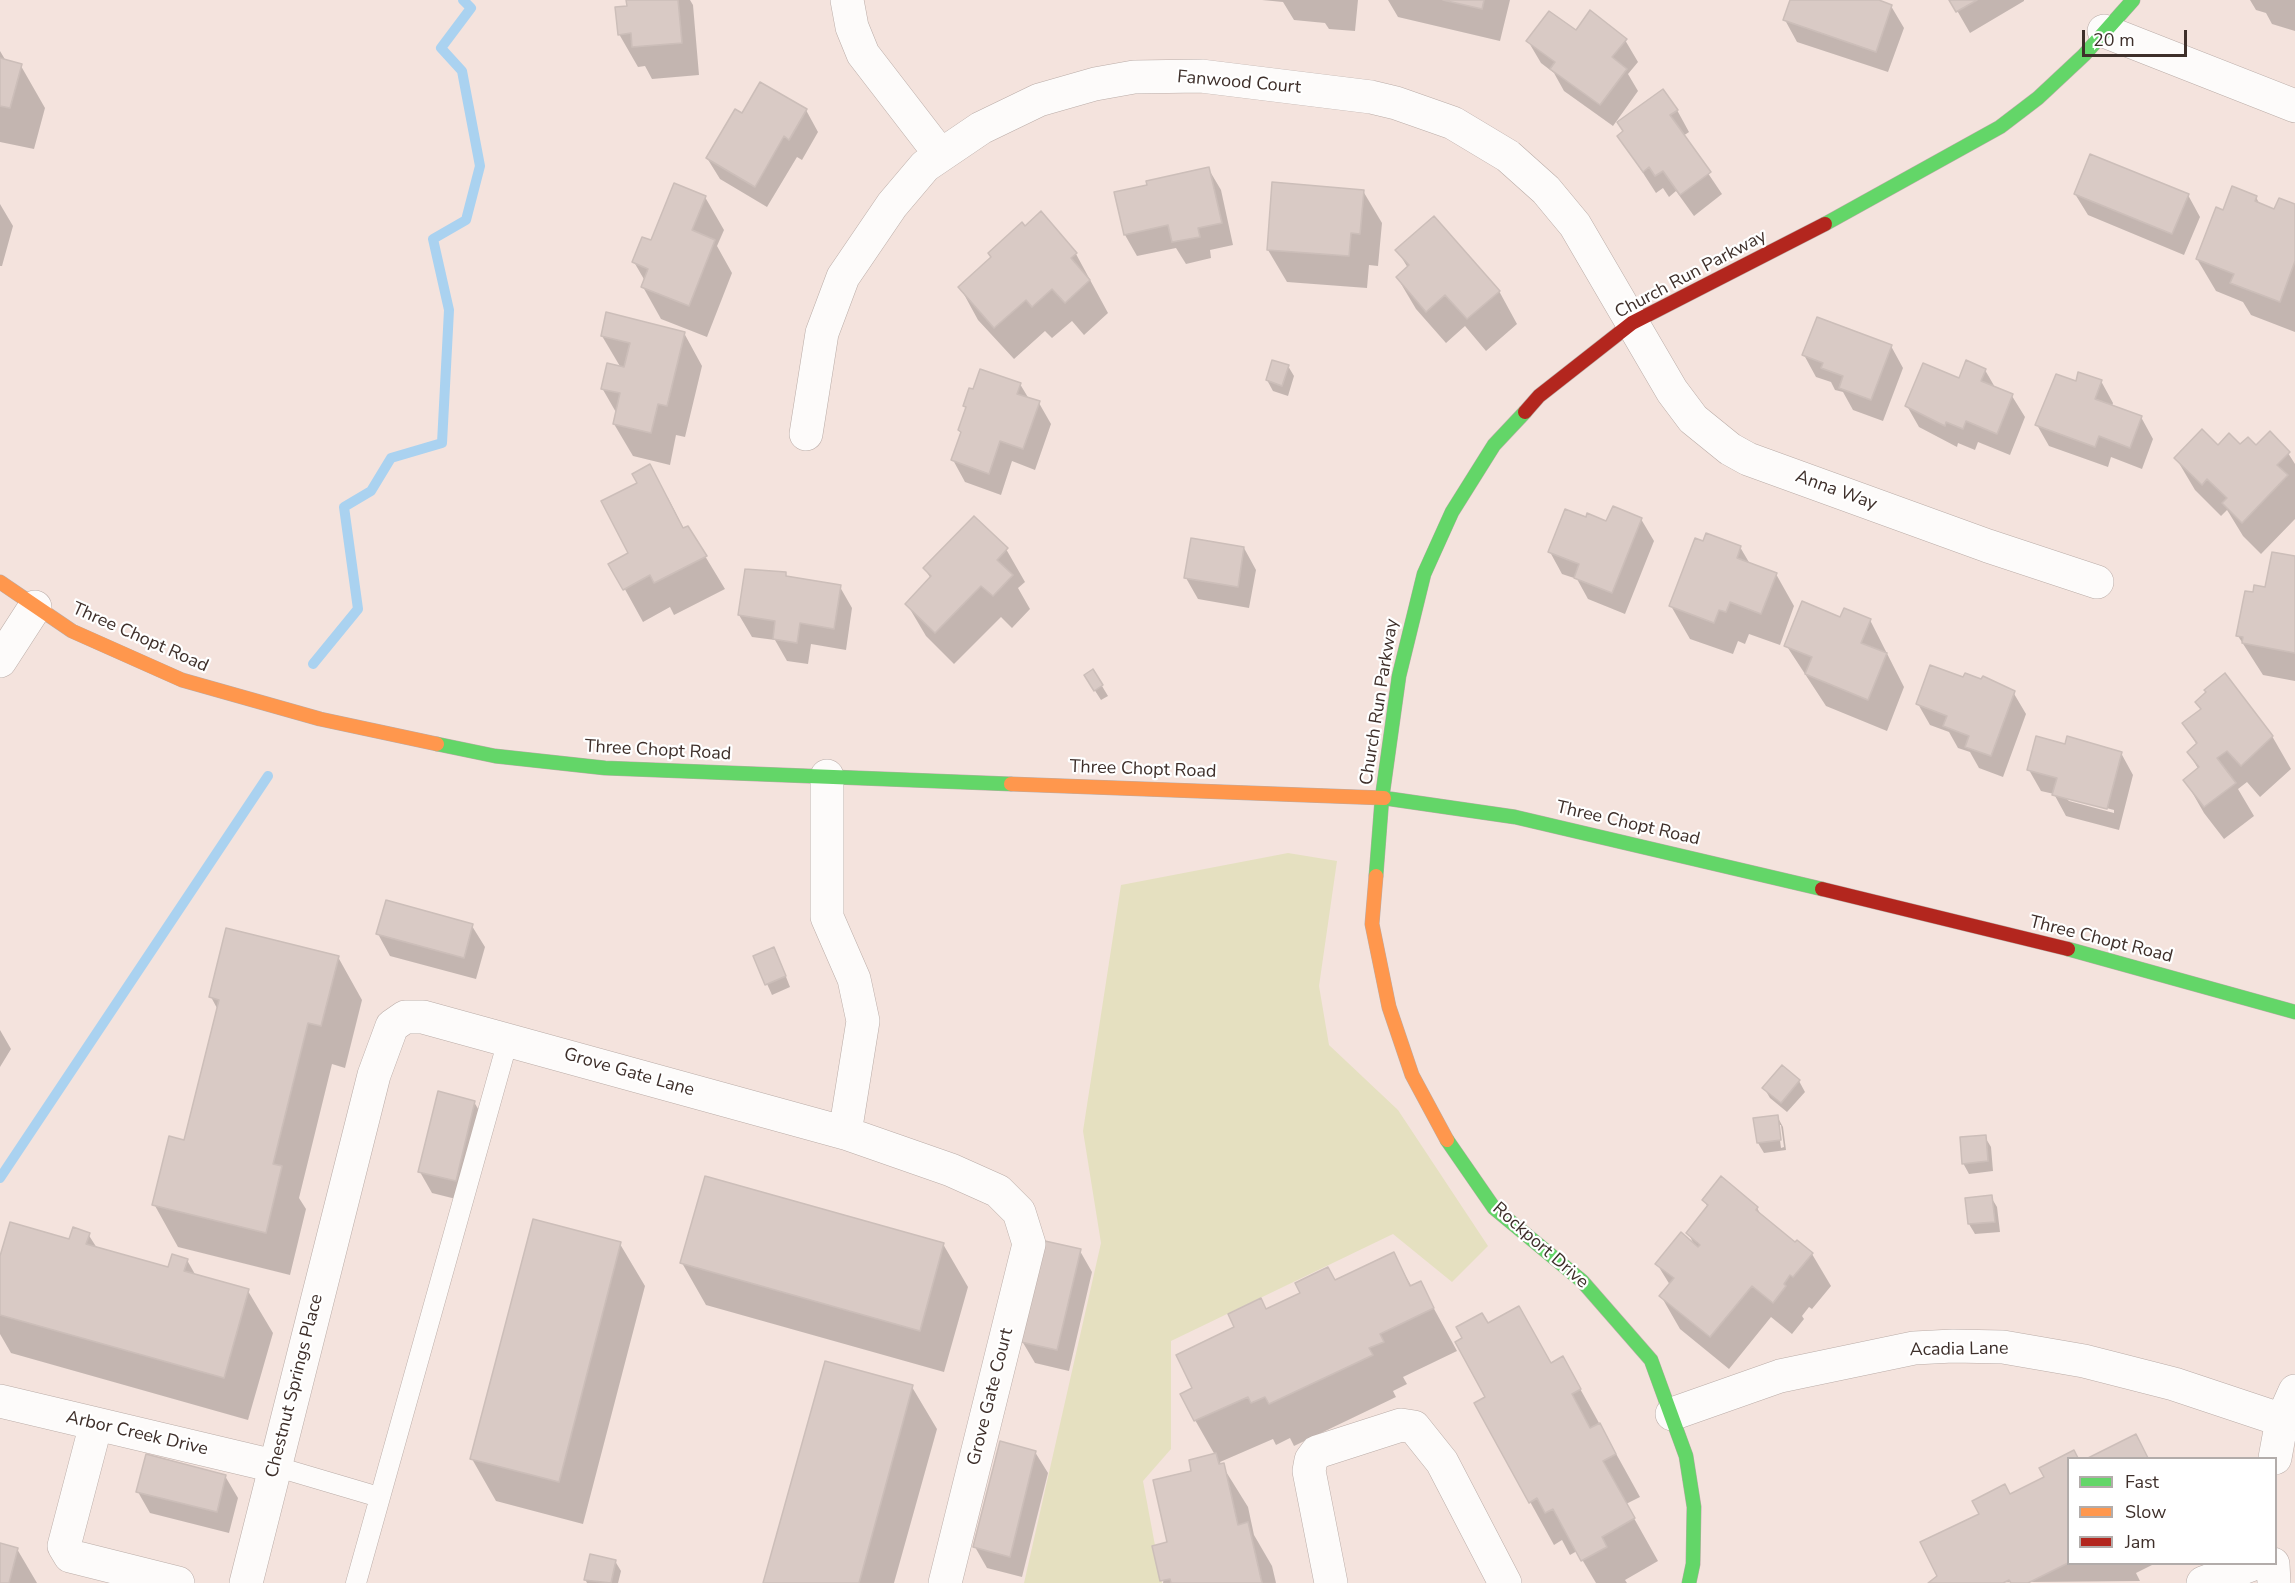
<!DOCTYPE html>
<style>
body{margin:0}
#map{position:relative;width:2295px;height:1583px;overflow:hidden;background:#f4e3dd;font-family:"Nunito Sans",sans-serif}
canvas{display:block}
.legend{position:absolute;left:2067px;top:1457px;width:210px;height:108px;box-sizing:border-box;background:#fff;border:2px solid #b2acaa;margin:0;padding:8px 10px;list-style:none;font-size:18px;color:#3e2f2a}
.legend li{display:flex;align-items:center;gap:12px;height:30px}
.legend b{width:30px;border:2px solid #b2acaa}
.scale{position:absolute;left:2082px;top:30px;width:105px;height:27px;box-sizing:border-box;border:3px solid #3e2f2a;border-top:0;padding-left:8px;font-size:18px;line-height:21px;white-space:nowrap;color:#3e2f2a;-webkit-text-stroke:4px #fff;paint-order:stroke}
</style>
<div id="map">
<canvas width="2295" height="1583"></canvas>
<ul class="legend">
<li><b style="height:8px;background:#63d668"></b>Fast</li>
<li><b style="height:8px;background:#ff974d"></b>Slow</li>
<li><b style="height:8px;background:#b3261e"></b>Jam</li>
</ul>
<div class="scale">20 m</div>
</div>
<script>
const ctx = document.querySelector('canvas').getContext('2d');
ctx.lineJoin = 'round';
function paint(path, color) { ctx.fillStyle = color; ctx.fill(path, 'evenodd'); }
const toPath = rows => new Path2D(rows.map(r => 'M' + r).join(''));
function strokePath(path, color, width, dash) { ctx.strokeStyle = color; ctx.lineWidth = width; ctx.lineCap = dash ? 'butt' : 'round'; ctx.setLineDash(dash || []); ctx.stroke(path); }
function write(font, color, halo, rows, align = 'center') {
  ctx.font = font + ' "Nunito Sans",sans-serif'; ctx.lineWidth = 4.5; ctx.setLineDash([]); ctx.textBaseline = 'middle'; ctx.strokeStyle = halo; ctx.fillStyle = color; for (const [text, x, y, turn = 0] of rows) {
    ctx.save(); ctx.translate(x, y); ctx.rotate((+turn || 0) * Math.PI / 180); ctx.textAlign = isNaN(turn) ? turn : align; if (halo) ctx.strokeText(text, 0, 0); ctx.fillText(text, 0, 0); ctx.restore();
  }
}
const green = toPath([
 [1288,853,1337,861,1319,986,1329,1045,1398,1110,1488,1246,1452,1282,1393,1234,1171,1341,1171,1449,1143,1481,1162,1583,1024,1583,1101,1243,1083,1131,1121,885]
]);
const shadow = toPath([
 [628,0,690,0,693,5,699,75,652,79,645,66,638,67,619,34,629,8],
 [1262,0,1358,0,1355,31,1329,29,1325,23,1294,20,1283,2],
 [1388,0,1510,0,1500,41,1398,17],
 [1791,0,1874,0,1891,6,1904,28,1888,72,1797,42,1785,20],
 [1951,0,2024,0,2024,1,1970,33],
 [2250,0,2295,0,2295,31,2272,24,2266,13,2256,10],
 [1576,32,1625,40,1638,62,1628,74,1638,91,1613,126,1564,91,1554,73,1541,63,1528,41],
 [0,51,6,61,21,66,45,108,34,149,0,142],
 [806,110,818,132,802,160,797,157,767,207,720,179,707,158,742,115],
 [1677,110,1689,132,1683,136,1722,194,1694,216,1676,191,1669,197,1663,188,1656,193,1619,136],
 [1208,168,1221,190,1233,245,1210,250,1211,258,1186,264,1176,248,1137,256,1125,235],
 [1363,191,1382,223,1378,266,1369,265,1367,288,1287,282,1268,250],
 [2075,194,2188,195,2200,217,2184,255,2088,215],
 [705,197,724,230,717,246,732,273,707,337,661,319,643,287,645,281,634,262,652,242],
 [2256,197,2260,205,2275,211,2295,206,2295,332,2251,315,2243,302,2216,291,2197,259,2223,212],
 [0,204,13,226,2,266,0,266],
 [1397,250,1499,291,1517,324,1486,351,1465,326,1446,343,1416,309,1397,277,1408,268],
 [1076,254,1108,313,1084,335,1072,321,1052,338,1045,331,1014,359,978,320,960,287],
 [684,333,702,366,685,437,676,435,670,465,633,456,614,424,617,414,602,388,621,368,602,336],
 [1891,346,1903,368,1883,421,1853,410,1843,392,1835,390,1831,382,1816,377,1804,355],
 [1288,366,1294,376,1288,396,1273,391,1267,380],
 [1985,370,1996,389,2012,396,2025,417,2010,455,1978,442,1975,450,1958,443,1957,447,1919,427,1907,406],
 [2101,381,2113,403,2112,407,2141,417,2153,439,2142,469,2111,457,2108,467,2049,446,2037,425,2077,383],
 [1020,384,1029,399,1039,403,1051,424,1035,470,1012,461,1001,495,965,482,953,460,962,434,959,430,967,409,964,406],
 [2240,446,2288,453,2295,464,2295,519,2261,554,2243,536,2229,513,2227,510,2221,516,2195,490,2176,458,2218,447],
 [668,498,684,529,688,528,725,589,674,615,670,607,643,622,611,564,630,554],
 [1587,519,1607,523,1641,519,1654,541,1625,614,1588,599,1577,579,1562,574,1550,552],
 [1740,547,1750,564,1776,574,1794,606,1780,645,1749,634,1745,644,1738,641,1733,654,1690,639,1671,606],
 [1244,548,1256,570,1249,608,1198,599,1186,578],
 [1006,549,1025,582,1018,588,1030,609,1012,628,1001,617,954,664,926,636,907,604,931,579,925,569],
 [2295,558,2295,681,2263,675,2238,636,2254,594,2266,589],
 [785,574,788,578,840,587,852,608,846,650,811,644,808,664,787,661,775,640,752,637,739,615],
 [1841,619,1870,620,1904,687,1887,731,1826,706,1786,645],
 [1964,679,2013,692,2026,714,2003,777,1979,768,1970,752,1958,748,1949,732,1930,725,1918,704],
 [1092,686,1102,686,1108,696,1101,700],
 [2197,702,2272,736,2291,769,2260,797,2247,782,2238,789,2254,816,2224,839,2204,813,2185,780,2199,770,2188,752,2197,745,2184,724,2201,710],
 [2121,753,2133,775,2119,830,2066,816,2054,794,2041,791,2029,770],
 [2065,797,2114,810,2114,813,2069,801],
 [472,926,485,947,476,979,390,956,378,934],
 [338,957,362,1000,345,1068,332,1064,299,1198,306,1209,290,1275,178,1247,154,1204,185,1142,218,1010,211,997],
 [755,957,779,959,790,987,772,995],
 [0,1030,11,1049,0,1067],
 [1799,1081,1805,1092,1787,1112,1770,1098,1764,1088],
 [474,1102,487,1124,468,1202,432,1193,420,1172],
 [1777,1116,1783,1127,1786,1150,1764,1153,1758,1143,1755,1119],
 [1778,1125,1781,1125,1784,1147,1781,1148],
 [1985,1137,1991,1147,1993,1171,1969,1174,1963,1163],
 [1721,1178,1757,1208,1763,1218,1795,1244,1812,1254,1831,1286,1812,1309,1809,1307,1802,1316,1804,1319,1792,1334,1771,1317,1729,1369,1680,1329,1661,1296,1670,1285,1657,1264,1695,1246,1688,1233,1708,1208,1704,1200],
 [1991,1197,1997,1207,2000,1232,1975,1234,1969,1224],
 [88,1234,97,1248,169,1268,187,1260,196,1276,248,1291,273,1333,248,1420,11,1353,0,1334,0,1262],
 [620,1244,645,1286,583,1524,496,1501,472,1459],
 [943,1244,968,1287,944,1372,706,1305,682,1263],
 [1080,1251,1092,1272,1069,1371,1035,1363,1022,1341],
 [1393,1254,1412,1287,1420,1283,1457,1351,1403,1377,1407,1384,1393,1391,1396,1397,1294,1446,1290,1438,1276,1445,1273,1439,1220,1462,1248,1507,1254,1535,1272,1566,1276,1583,1163,1583,1169,1543,1193,1472,1215,1455,1195,1420,1194,1389,1236,1328,1266,1310],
 [1487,1325,1551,1365,1563,1358,1624,1468,1640,1497,1626,1504,1658,1561,1625,1580,1627,1583,1596,1583,1577,1551,1570,1555,1562,1540,1554,1545,1476,1404,1488,1398],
 [912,1387,937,1429,894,1583,765,1583],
 [2135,1436,2148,1458,2092,1458],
 [1035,1452,1048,1473,1022,1577,987,1568,975,1547],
 [2073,1452,2077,1458,2068,1458,2068,1564,2154,1564,2136,1573,2140,1581,1929,1583,1939,1577,1981,1514,2010,1496,2046,1478],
 [225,1476,238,1498,229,1533,150,1513,138,1492],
 [0,1545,17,1549,37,1583,0,1583],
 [615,1561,621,1571,618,1583,587,1583,585,1579]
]);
const stream = toPath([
 [313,664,358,609,344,507,371,491,391,458,442,443,449,310,433,239,466,220,480,166,462,71,441,48,471,8,463,0],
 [0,1178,268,776]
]);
const building = toPath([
 [626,0,678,0,682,43,632,47,631,33,618,35,615,7,627,6,626,0],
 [1443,0,1484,0,1482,9,1443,0],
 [1790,0,1879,0,1892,5,1876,52,1783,20,1790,0],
 [1949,0,1977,0,1956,12,1949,0],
 [1590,10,1627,39,1612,57,1627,69,1600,105,1550,69,1555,62,1526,41,1549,11,1576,30,1590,10],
 [0,58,22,64,10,108,0,106,0,58],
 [760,82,807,109,789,140,784,136,755,187,706,158,735,109,742,113,760,82],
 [1663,89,1678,110,1670,115,1711,172,1680,195,1663,171,1655,176,1649,167,1643,172,1617,136,1623,131,1617,122,1663,89],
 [2090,154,2189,194,2172,234,2074,194,2090,154],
 [1209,167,1222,223,1198,228,1200,237,1172,242,1168,225,1124,235,1114,192,1147,185,1146,181,1209,167],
 [1272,182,1364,190,1360,234,1351,233,1349,256,1267,250,1272,182],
 [674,183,706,196,692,230,715,240,689,306,641,287,648,269,632,262,642,237,651,240,674,183],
 [2232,186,2257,196,2255,201,2274,209,2279,198,2295,204,2295,261,2280,302,2230,283,2234,274,2196,259,2216,207,2223,210,2232,186],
 [1041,211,1077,253,1071,258,1090,280,1065,303,1052,289,1032,307,1026,300,994,328,958,287,991,257,988,253,1022,222,1025,226,1041,211],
 [1434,216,1500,291,1467,319,1445,295,1426,312,1396,277,1409,265,1395,250,1434,216],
 [606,312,685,332,667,406,658,404,651,433,613,424,620,393,601,389,607,363,624,367,630,343,601,336,606,312],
 [1817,317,1892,345,1871,400,1839,388,1843,376,1821,368,1823,363,1802,355,1817,317],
 [1272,360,1289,365,1282,386,1266,380,1272,360],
 [1966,360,1986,369,1981,381,2013,394,1997,434,1966,421,1963,429,1946,422,1945,426,1905,406,1923,363,1959,378,1966,360],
 [980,369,1021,383,1017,394,1040,401,1023,449,1000,441,989,474,951,460,961,432,958,430,966,407,963,406,969,388,973,389,980,369],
 [2078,372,2102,380,2095,399,2142,416,2130,448,2099,436,2095,447,2035,425,2056,374,2076,381,2078,372],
 [2202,429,2218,445,2229,433,2240,444,2248,437,2256,445,2270,431,2290,452,2277,465,2288,475,2242,523,2222,503,2227,498,2207,479,2202,485,2174,458,2202,429],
 [650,464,683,528,688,526,707,556,654,583,650,575,623,590,608,564,628,553,601,501,637,483,632,474,650,464],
 [1613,506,1642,518,1612,593,1574,578,1579,564,1548,552,1565,509,1586,517,1587,513,1606,521,1613,506],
 [974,516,1008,548,997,560,1013,575,993,596,981,586,935,633,905,604,931,576,923,568,974,516],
 [1706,533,1741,546,1737,558,1777,573,1761,614,1730,602,1726,612,1719,610,1714,623,1669,606,1695,538,1703,541,1706,533],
 [1191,538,1244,547,1238,587,1184,578,1191,538],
 [2272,552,2295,556,2295,653,2242,643,2243,637,2236,636,2245,591,2253,592,2254,585,2265,587,2272,552],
 [745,569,786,572,786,576,841,585,834,629,800,623,797,643,773,639,775,621,738,615,745,569],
 [1802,601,1840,617,1844,608,1871,619,1861,643,1887,653,1868,700,1805,674,1812,657,1784,646,1802,601],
 [1930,665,1963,677,1965,673,1981,679,1983,676,2015,691,1991,756,1965,747,1969,736,1943,726,1947,716,1916,704,1930,665],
 [1093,669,1103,685,1094,691,1084,675,1093,669],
 [2225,673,2273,736,2241,766,2227,751,2217,758,2236,783,2204,807,2183,780,2199,767,2187,752,2197,743,2182,723,2201,709,2195,702,2206,692,2204,690,2225,673],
 [2036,736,2065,744,2067,736,2122,752,2107,809,2052,795,2057,778,2027,770,2036,736],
 [386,900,473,924,464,958,376,934,386,900],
 [226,928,339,956,321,1026,308,1023,273,1164,282,1166,266,1233,152,1205,169,1136,184,1140,219,1000,209,997,226,928],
 [774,947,786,976,765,985,753,956,774,947],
 [1782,1065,1800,1080,1781,1103,1762,1088,1782,1065],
 [438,1091,475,1101,456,1181,418,1172,438,1091],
 [1778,1115,1781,1140,1757,1143,1753,1118,1778,1115],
 [1986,1135,1988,1161,1962,1164,1960,1137,1986,1135],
 [705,1176,944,1243,920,1331,680,1263,705,1176],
 [1721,1176,1758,1207,1756,1210,1795,1242,1797,1240,1813,1253,1793,1277,1790,1275,1784,1284,1786,1286,1773,1303,1752,1286,1710,1337,1659,1296,1674,1278,1655,1264,1681,1232,1698,1247,1700,1245,1686,1233,1708,1205,1702,1200,1721,1176],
 [1992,1195,1995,1222,1968,1224,1965,1198,1992,1195],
 [533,1219,621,1242,559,1482,470,1459,533,1219],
 [10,1222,69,1239,73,1227,90,1233,86,1244,168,1267,172,1254,188,1259,184,1271,249,1289,224,1378,0,1315,0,1256,10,1222],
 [1045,1241,1081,1249,1057,1350,1021,1342,1045,1241],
 [1394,1252,1410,1286,1421,1281,1434,1308,1380,1334,1384,1342,1369,1348,1373,1355,1269,1404,1265,1397,1251,1403,1248,1397,1194,1421,1180,1394,1192,1388,1176,1355,1234,1327,1228,1314,1261,1298,1266,1309,1300,1293,1295,1283,1328,1267,1335,1280,1394,1252],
 [1519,1306,1551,1363,1563,1356,1581,1389,1572,1394,1590,1428,1600,1423,1616,1454,1603,1461,1635,1518,1602,1537,1607,1547,1581,1561,1553,1509,1545,1513,1537,1498,1529,1503,1474,1403,1485,1397,1455,1342,1462,1338,1456,1327,1482,1313,1488,1323,1519,1306],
 [825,1361,913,1385,859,1583,763,1583,825,1361],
 [2136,1434,2148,1458,2088,1458,2136,1434],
 [1000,1441,1036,1451,1010,1557,973,1547,1000,1441],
 [2074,1450,2078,1458,2068,1458,2068,1563,2028,1583,2011,1583,2009,1580,2003,1583,1928,1583,1937,1576,1920,1542,1979,1514,1972,1501,2005,1484,2010,1494,2044,1477,2039,1468,2074,1450],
 [1216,1453,1219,1464,1224,1463,1238,1525,1248,1522,1262,1583,1171,1583,1170,1579,1160,1581,1152,1546,1167,1542,1153,1480,1191,1471,1189,1460,1216,1453],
 [146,1454,226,1475,217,1512,136,1492,146,1454],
 [0,1543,18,1548,9,1583,0,1583,0,1543],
 [590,1554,616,1560,611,1583,584,1580,590,1554]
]);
const lane = toPath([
 [274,1466,379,1497],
 [356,1583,508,1040]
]);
const street = toPath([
 [847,0,852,27,863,54,940,154],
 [2104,31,2295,106],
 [806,434,822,333,843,277,892,205,925,166,981,128,1039,100,1095,84,1134,77,1201,76,1371,97,1396,103,1453,123,1508,156,1546,190,1575,225,1672,391,1693,419,1730,449,1748,459,1988,546,2097,582],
 [0,661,35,607],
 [827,776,827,917,854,979,863,1021,845,1133],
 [0,1401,274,1466],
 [1672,1414,1780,1376,1914,1348,1953,1346,2003,1347,2084,1361,2174,1384,2282,1420],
 [96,1424,64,1546,70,1556,178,1583],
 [2275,1458,2282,1420,2295,1391],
 [2273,1564,2274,1583],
 [246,1583,374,1075,392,1026,405,1017,423,1017,845,1133,951,1170,998,1191,1019,1212,1029,1244,945,1583],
 [1331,1583,1309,1471,1311,1460,1317,1452,1401,1425,1414,1427,1442,1462,1505,1583],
 [2203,1583,2253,1564]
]);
const fast = toPath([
 [1825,224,2000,127,2038,98,2084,55,2133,0],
 [437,744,495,756,605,768,1011,784],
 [1384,798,1515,817,1822,889],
 [1376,876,1382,798,1399,676,1424,574,1452,512,1494,445,1525,412],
 [2068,949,2295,1012],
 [1447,1140,1494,1208,1582,1281,1651,1360,1686,1456,1694,1507,1693,1564,1689,1583]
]);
const slow = toPath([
 [0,582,72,631,182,680,320,719,437,744],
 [1011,784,1384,798],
 [1376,876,1372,924,1389,1007,1412,1075,1447,1140]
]);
const jam = toPath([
 [1525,412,1539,396,1632,323,1825,224],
 [1822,889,2068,949]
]);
const streetNames = [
 ["Fanwood Court",1239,83,5],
 ["Church Run Parkway",1691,275,-28],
 ["Anna Way",1836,491,20],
 ["Three Chopt Road",140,638,24],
 ["Church Run Parkway",1380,702,-81],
 ["Three Chopt Road",658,751,3],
 ["Three Chopt Road",1143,770,2],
 ["Three Chopt Road",1628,824,13],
 ["Three Chopt Road",2101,940,14],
 ["Grove Gate Lane",629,1073,16],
 ["Rockport Drive",1540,1246,41],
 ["Acadia Lane",1959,1350,-1],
 ["Chestnut Springs Place",295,1386,-76],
 ["Grove Gate Court",991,1397,-76],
 ["Arbor Creek Drive",137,1434,13]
];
paint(green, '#e5e0c0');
paint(shadow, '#0003');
strokePath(stream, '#aad2f0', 10);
paint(building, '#d9cac5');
strokePath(building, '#ccbeb9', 1.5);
strokePath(lane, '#baaca7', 21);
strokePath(street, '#baaca7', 34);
strokePath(fast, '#baaca7', 15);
strokePath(slow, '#baaca7', 15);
strokePath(jam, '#baaca7', 15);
strokePath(lane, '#fdfbfa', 20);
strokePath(street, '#fdfbfa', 33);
strokePath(fast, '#63d668', 14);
strokePath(slow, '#ff974d', 14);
strokePath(jam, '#b3261e', 14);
write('18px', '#3e2f2a', '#fff', streetNames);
</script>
